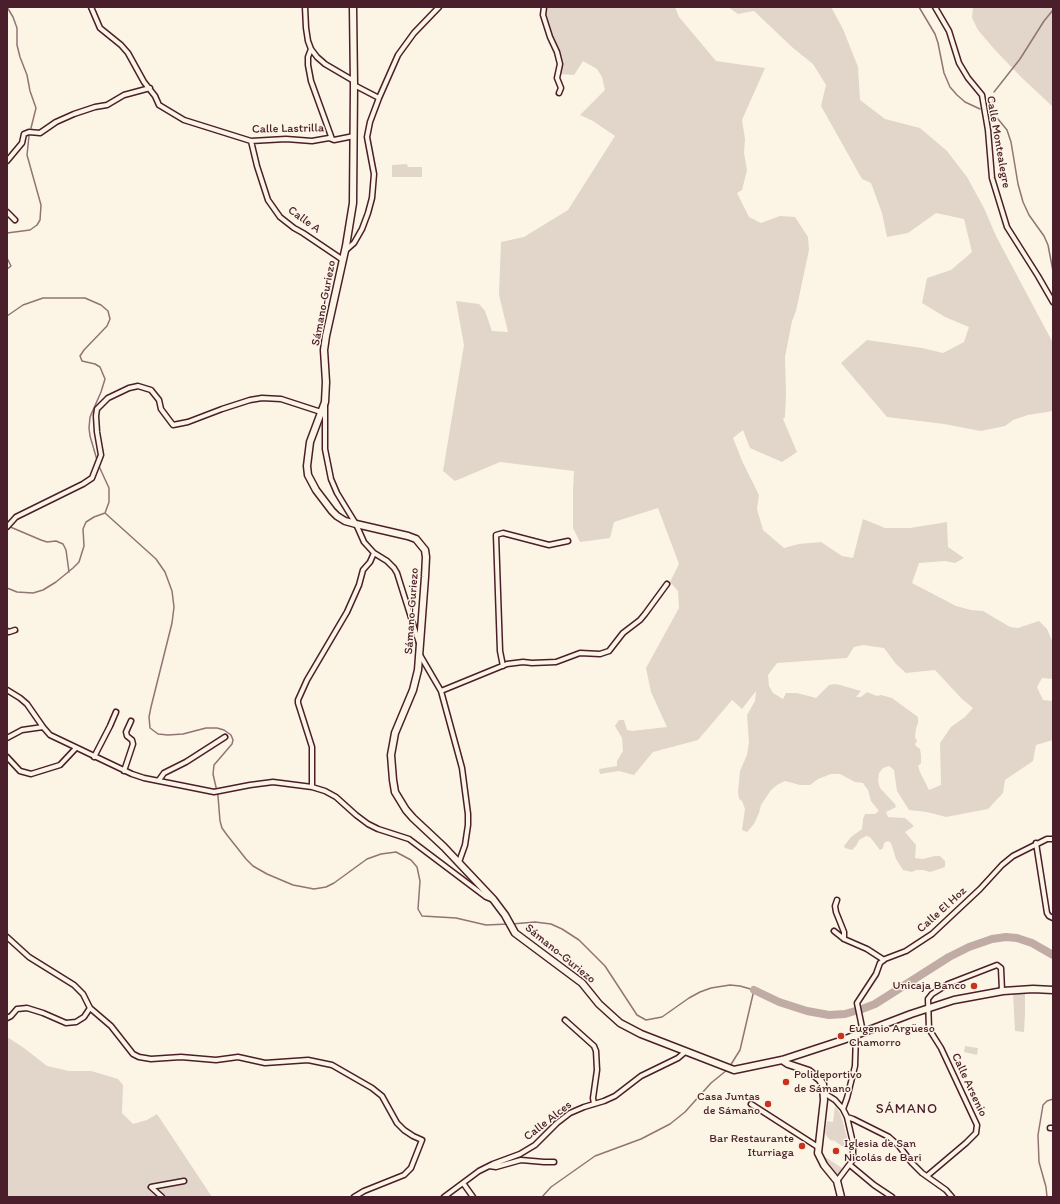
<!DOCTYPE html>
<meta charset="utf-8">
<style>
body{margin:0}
#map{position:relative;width:1060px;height:1204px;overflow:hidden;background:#fcf5e5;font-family:Itim,sans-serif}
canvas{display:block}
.frame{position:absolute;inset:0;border:8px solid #4a1f2b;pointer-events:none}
</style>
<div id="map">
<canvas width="1060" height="1204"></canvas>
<div class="frame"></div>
</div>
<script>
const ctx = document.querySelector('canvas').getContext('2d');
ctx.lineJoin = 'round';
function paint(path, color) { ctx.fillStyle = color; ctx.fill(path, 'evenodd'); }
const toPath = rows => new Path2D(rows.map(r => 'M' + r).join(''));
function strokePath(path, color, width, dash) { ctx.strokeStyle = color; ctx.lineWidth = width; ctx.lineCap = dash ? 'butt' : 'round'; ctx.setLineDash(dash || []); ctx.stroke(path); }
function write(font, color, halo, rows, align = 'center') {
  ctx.font = font + ' Itim,sans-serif'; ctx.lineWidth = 3; ctx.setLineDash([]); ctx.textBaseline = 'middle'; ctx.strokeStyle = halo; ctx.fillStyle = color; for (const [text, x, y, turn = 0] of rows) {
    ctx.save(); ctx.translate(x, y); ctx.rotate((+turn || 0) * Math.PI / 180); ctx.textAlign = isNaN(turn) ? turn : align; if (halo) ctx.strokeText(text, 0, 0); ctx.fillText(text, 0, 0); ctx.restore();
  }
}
const green = toPath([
 [544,7,675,7,679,17,716,61,765,68,742,120,745,139,744,153,747,170,742,190,737,193,749,217,761,223,780,216,795,217,808,237,809,250,796,311,792,321,785,357,786,394,785,417,783,419,797,452,782,462,750,448,743,430,733,438,743,463,759,495,757,509,763,530,784,548,799,544,821,542,842,556,853,558,863,519,885,528,910,528,947,522,948,547,964,558,955,563,945,561,919,563,912,583,956,606,971,610,983,611,1010,627,1018,628,1039,621,1047,629,1053,643,1053,679,1042,678,1037,687,1043,700,1053,701,1053,740,1036,745,1033,761,1005,780,1003,793,988,809,946,817,927,812,909,810,897,791,894,770,889,766,883,768,879,773,878,781,880,788,895,804,896,807,886,812,888,817,905,818,914,826,905,832,916,845,915,858,923,859,935,856,940,856,945,861,945,867,930,872,923,870,916,870,912,872,903,870,896,859,891,843,888,841,884,843,883,848,880,850,870,837,866,836,859,840,856,846,852,850,845,848,844,846,851,837,862,829,863,819,865,814,875,814,879,811,871,801,868,790,863,783,855,782,840,774,831,774,818,779,810,785,800,785,785,781,777,785,771,790,761,805,759,813,754,824,747,832,742,830,745,809,742,801,739,799,738,792,740,771,747,755,749,742,747,715,755,701,756,691,742,709,732,700,698,740,653,752,634,775,619,771,600,774,599,769,617,766,617,761,623,751,622,738,615,726,619,720,624,720,627,730,632,731,667,727,651,692,646,668,679,608,678,591,670,582,679,564,658,508,614,522,610,538,580,542,573,528,573,491,574,471,500,462,455,481,443,471,464,345,456,301,479,304,485,311,492,331,508,332,499,295,501,242,524,237,568,210,615,136,593,121,580,115,605,90,602,77,597,69,583,61,574,75,560,74],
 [863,645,884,648,896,664,906,673,935,670,962,699,973,708,965,717,951,727,940,743,941,785,929,790,920,772,918,766,921,763,921,755,920,749,916,746,915,744,917,741,915,737,916,728,918,723,918,717,892,698,881,695,877,696,867,692,861,697,856,697,861,691,840,685,835,684,829,685,816,698,797,693,786,693,783,699,773,693,769,686,768,675,777,663,847,658,854,647],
 [728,7,831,7,843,29,858,67,860,100,885,119,920,128,947,151,967,177,984,208,996,236,1053,343,1053,411,1028,415,1013,420,1005,426,981,431,944,424,887,417,841,363,867,340,922,348,943,353,964,342,969,327,945,317,922,303,927,278,951,270,972,252,964,219,936,213,908,233,887,237,882,213,871,183,862,179,821,106,826,85,813,64,793,48,754,11,738,14],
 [973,7,1053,7,1053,107,1021,77,995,50,978,30,972,18],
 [407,164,408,167,422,167,422,177,392,177,392,165],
 [1025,992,1025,1013,1024,1032,1015,1031,1013,993],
 [7,1037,24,1048,47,1066,69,1071,91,1071,118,1079,123,1085,122,1113,133,1124,147,1120,157,1114,212,1197,188,1197,182,1196,7,1197],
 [965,1046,978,1048,977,1055,964,1052],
 [835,1106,840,1113,842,1119,848,1141,848,1150,833,1140,832,1141,828,1138,825,1133,827,1121,833,1122],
 [825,1157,842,1168,838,1175,824,1160,823,1158]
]);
const stream = toPath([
 [7,7,13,17,17,28,17,45,20,57,27,75,30,91,36,108,31,128],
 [919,7,935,34,938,43,944,73,950,87,957,95,965,102,980,109],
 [994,92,1020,59,1044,21,1053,10],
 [989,113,998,119,1007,130,1011,142,1018,184,1023,202,1029,215,1044,236,1048,245,1053,271],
 [991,114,993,98],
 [7,233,30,230,37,225,40,220,41,205,27,155,29,136],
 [7,258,11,266,7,269],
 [7,316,23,305,43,298,85,298,101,305,108,311,110,319,107,326,84,350,80,356,82,361,95,364,100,367,105,379,101,392,90,417,89,428,90,436,97,460],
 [98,464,109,488,109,502,105,513],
 [105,513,156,559,165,572,172,591,174,607,172,623,151,707,149,717,150,728,158,734,168,735,183,734,206,728,217,728,224,730,231,735,233,740,232,744,214,765,213,774,218,796,220,821,222,828,227,835,246,859,253,866,267,874,293,885,314,889,326,887,334,883,367,859,381,854,396,852,411,860,417,867,420,881,418,909,422,916,456,918,486,925,508,924],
 [8,526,41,540,47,542,56,541,63,544,66,550,69,572],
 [7,588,17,592,33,593,43,590,56,582,73,568,79,562,84,546,83,529,86,522,94,517,105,513],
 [512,924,535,922,551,924,562,929,579,940,605,966,637,1015,646,1020,662,1017,689,998,700,992,711,988,730,985,740,986,754,990,740,1050,730,1066],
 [542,1197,551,1187,595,1156,641,1139,670,1124,685,1112,711,1083,727,1070],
 [1047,1197,1046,1187,1039,1162,1038,1135,1043,1105,1047,1101,1053,1099]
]);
const river = toPath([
 [754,990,779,1002,807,1011,829,1015,845,1014,862,1009,875,1004,949,957,969,947,992,939,1006,937,1017,938,1032,943,1053,955]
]);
const street = toPath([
 [91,7,100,28,121,45,128,53,144,82,155,96,159,105,184,120,251,141,286,139,312,141,329,138,334,140,354,136],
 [305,7,306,28,308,41,311,49,317,57,325,64,354,81],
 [544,7,543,15,550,37,557,52,560,64,557,78,561,88,559,93],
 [935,7,949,31,959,63,968,78,982,95,988,130,992,178,1007,227,1038,276,1053,302],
 [311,49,308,57,308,65,311,81,332,139],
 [354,85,379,98],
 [251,141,257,166,268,200,280,217,294,228,303,233,343,260],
 [7,161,22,143,24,134,29,132,40,133,56,122,74,114,95,107,107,105,124,95,150,88],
 [7,212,15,220],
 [346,250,354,243,362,229,368,213,372,198,374,174,367,137,370,122,379,98,398,55,414,33,439,7],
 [7,527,16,517,83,484,92,478,101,455,97,432,96,416,97,409,108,398,129,388,138,386,151,390,159,400,161,409,173,425,188,422,222,409,250,400,262,398,281,399,321,412],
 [374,553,387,561,394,568,397,573,419,643],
 [7,631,9,632,15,630],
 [420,655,441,691,462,768,468,814,468,825,465,845,459,862],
 [503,666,500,651,496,535,503,533,549,545,568,541],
 [7,690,20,698,27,704,43,727,50,735,132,774,144,778,214,792,250,785,273,782,312,787,325,791,336,797,356,815,368,824,378,829,409,839,486,897,491,899],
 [441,691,507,664,523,662,532,663,556,662,580,653,600,654,609,651,623,633,640,620,645,614,667,584],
 [7,738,22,730,43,727],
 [7,757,20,771,31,774,60,765,76,748],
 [94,757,110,726,116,712],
 [124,771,133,744,132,740,127,736,126,732,131,721],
 [159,780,164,773,186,762,225,737],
 [312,787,312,747,298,703,298,700,307,680,347,612,359,585,363,570,370,562,374,553,364,542,356,524,337,493,331,479,325,449,325,405],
 [1036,843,1047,913,1049,916,1053,918],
 [837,900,835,906,836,912,844,932,844,939],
 [834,931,844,939,867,949,884,960],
 [7,937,29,957,74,985,83,994,90,1008,111,1026,133,1054,139,1057,151,1059,181,1057,216,1060,238,1057,265,1063,308,1060,332,1065,372,1088,382,1096,397,1123,404,1130,413,1136,422,1140,411,1168,404,1175,364,1191,354,1197],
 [7,1018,11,1016,17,1009,27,1008,43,1013,66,1023,76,1022,84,1017,90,1008],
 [565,1020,594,1046,596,1051,597,1070,593,1098,594,1104],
 [863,1032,857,1003,876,974,880,963,885,959,906,951,932,934,980,889,1002,865,1013,856,1047,839,1053,839],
 [824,1093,835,1100,843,1109,847,1117,853,1143,853,1156,852,1161,837,1181],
 [751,1104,818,1147],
 [843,1109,847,1098,855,1066,856,1035],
 [847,1117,853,1119,889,1137,899,1146,912,1163,922,1173,946,1190,952,1197],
 [1050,1128,1053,1128],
 [850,1165,874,1185,892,1197],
 [489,1166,496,1167,521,1160,544,1162,554,1162],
 [927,1176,966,1143,976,1133,977,1125,941,1048,929,1029,928,999,932,994,948,984,997,965,1001,968,1002,991],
 [463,1183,473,1197],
 [162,1197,151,1187,184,1181],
 [444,1197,479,1171,493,1164,520,1154,535,1145,557,1123,570,1113,584,1107,604,1101,615,1096,641,1076,678,1058,685,1052]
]);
const secondary = toPath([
 [353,7,354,85,353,203,346,246,326,336,324,350,326,382,325,402,310,442,307,466,308,475,316,490,332,511,337,516,345,521,356,524,408,536,416,539,425,550,426,557,425,577,418,670,413,690,395,733,391,755,393,780,395,792,406,810,413,818,444,847,493,899,505,915,515,933,582,983,599,1004,620,1023,641,1034,734,1070,782,1060,843,1040,911,1014,954,1000,1003,991,1033,989,1053,990],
 [782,1060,788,1064,809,1071,819,1079,823,1084,824,1100,818,1153,824,1165,837,1181,841,1197]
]);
const markers = [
 [974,986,4,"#c8321e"],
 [841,1036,4,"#c8321e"],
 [786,1082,4,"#c8321e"],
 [768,1104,4,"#c8321e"],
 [802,1146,4,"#c8321e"],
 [836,1151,4,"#c8321e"]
];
const streetNames = [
 ["Calle Lastrilla",288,129,-1],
 ["Calle Montealegre",998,142,80],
 ["Calle A",304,220,36],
 ["Sámano-Guriezo",324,303,-79],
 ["Sámano-Guriezo",412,611,-86],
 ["Calle El Hoz",942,910,-42],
 ["Sámano-Guriezo",560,954,39],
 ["Calle Arsenio",969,1085,65],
 ["Calle Alces",548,1121,-38]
];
const poiNames = [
 ["Unicaja Banco",966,986],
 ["Eugenio Argüeso",849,1029,"left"],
 ["Chamorro",849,1043,"left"],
 ["Polideportivo",794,1075,"left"],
 ["de Sámano",794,1089,"left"],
 ["Casa Juntas",760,1097],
 ["de Sámano",760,1111],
 ["Bar Restaurante",794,1139],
 ["Iturriaga",794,1153],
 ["Iglesia de San",844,1144,"left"],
 ["Nicolás de Bari",844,1158,"left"]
];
const quarterNames = [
 ["SÁMANO",907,1109]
];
paint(green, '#e2d5ca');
strokePath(stream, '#917474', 1.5);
strokePath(river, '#c0aca5', 8);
strokePath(street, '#4a1f2b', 7);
strokePath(secondary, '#4a1f2b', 9);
strokePath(street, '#fcf5e5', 4);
strokePath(secondary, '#fcf5e5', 6);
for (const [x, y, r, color] of markers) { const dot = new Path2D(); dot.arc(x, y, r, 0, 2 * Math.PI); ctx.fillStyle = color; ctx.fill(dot); strokePath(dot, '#fcf5e5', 1.5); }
write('12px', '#4a1f2b', '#fcf5e5', streetNames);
write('12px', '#4a1f2b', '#fcf5e5', poiNames, 'right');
ctx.letterSpacing = '1px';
write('14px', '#4a1f2b', '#fcf5e5', quarterNames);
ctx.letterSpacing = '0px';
</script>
